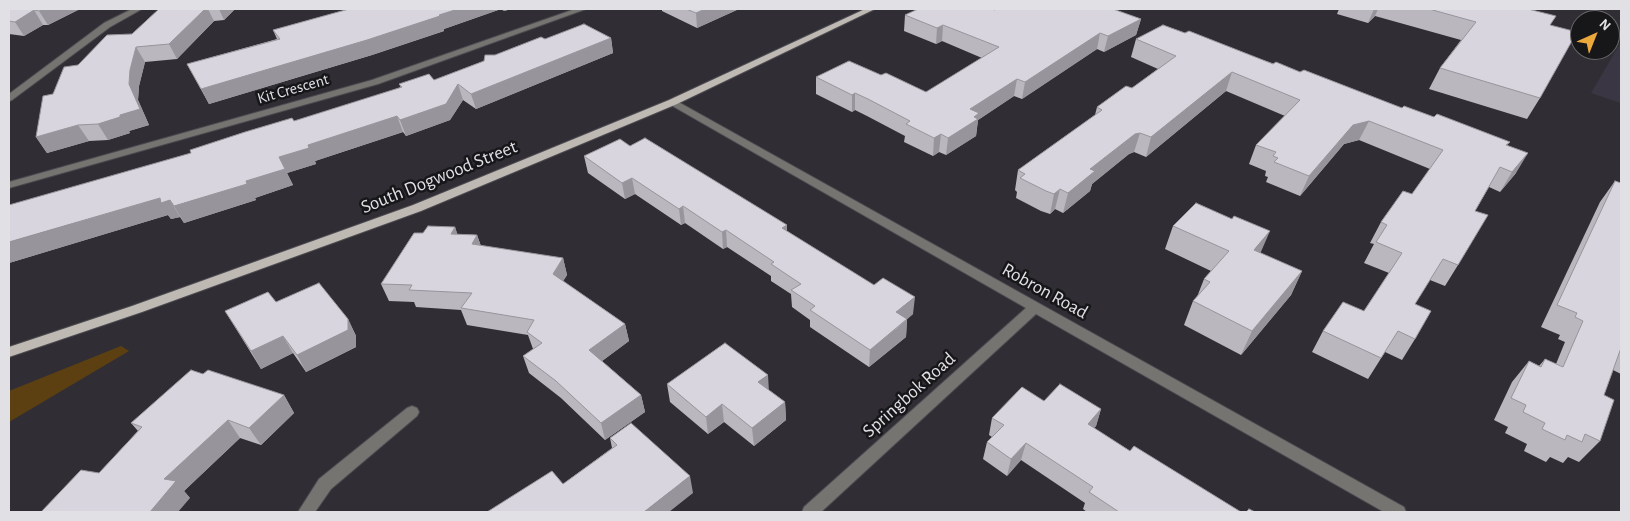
<!DOCTYPE html>
<style>
body{margin:0}
#map{position:relative;width:1630px;height:521px;overflow:hidden;background:#302e34;font-family:"Alegreya Sans",sans-serif}
canvas{display:block}
.frame{position:absolute;inset:0;border:10px solid #e1e0e4;pointer-events:none}
.north{position:absolute;left:1570px;top:10px;width:50px;height:50px;box-sizing:border-box;background:#171619;border:1px solid #68676a;border-radius:50%;rotate:44deg;font-size:14px;font-weight:700;line-height:20px;text-align:center;color:#e1e0e4}
.north::after{content:'';display:block;margin:auto;width:18px;height:22px;background:#eda83b;clip-path:polygon(50% 0,100% 100%,50% 72%,0 100%)}
</style>
<div id="map">
<canvas width="1630" height="521"></canvas>
<div class="frame"></div>
<div class="north">N</div>
</div>
<script>
const ctx = document.querySelector('canvas').getContext('2d');
ctx.lineJoin = 'round';
function paint(path, color) { ctx.fillStyle = color; ctx.fill(path, 'evenodd'); }
const toPath = rows => new Path2D(rows.map(r => 'M' + r).join(''));
function strokePath(path, color, width, dash) { ctx.strokeStyle = color; ctx.lineWidth = width; ctx.lineCap = dash ? 'butt' : 'round'; ctx.setLineDash(dash || []); ctx.stroke(path); }
function write(font, color, halo, rows, align = 'center') {
  ctx.font = font + ' "Alegreya Sans",sans-serif'; ctx.lineWidth = 5; ctx.setLineDash([]); ctx.textBaseline = 'middle'; ctx.strokeStyle = halo; ctx.fillStyle = color; for (const [text, x, y, turn = 0] of rows) {
    ctx.save(); ctx.translate(x, y); ctx.rotate((+turn || 0) * Math.PI / 180); ctx.textAlign = isNaN(turn) ? turn : align; if (halo) ctx.strokeText(text, 0, 0); ctx.fillText(text, 0, 0); ctx.restore();
  }
}
const built = toPath([
 [1621,42,1621,103,1591,93]
]);
const green = toPath([
 [121,346,129,351,9,422,9,391]
]);
const minor = toPath([
 [132,9,142,9,110,27,12,100,9,101,9,94,104,23,132,9],
 [575,9,586,9,378,84,9,188,9,182,372,80,575,9],
 [673,99,1404,507,1406,512,1384,512,1036,314,821,512,802,512,804,507,1026,308,669,104,668,102,673,99],
 [412,406,417,408,419,412,417,416,331,489,315,512,298,512,319,479,407,408,412,406]
]);
const major = toPath([
 [865,9,875,9,677,104,421,211,142,312,9,357,9,347,132,306,413,205,669,100,865,9]
]);
const wall = toPath([
 [9,9,80,9,48,25,43,25,24,36,9,34],
 [159,9,235,9,224,20,214,21,177,59,145,62,139,86,138,100,149,125,129,131,130,133,108,140,89,141,47,153,36,137,53,94,78,65,132,34],
 [349,9,511,9,504,11,501,9,444,29,444,31,372,55,209,104,187,64,277,39,273,30],
 [662,9,739,9,697,28,662,11],
 [915,9,1113,9,1141,19,1136,35,1104,52,1097,49,1022,99,1014,96,978,120,976,136,946,155,939,152,933,156,904,142,905,136,867,116,855,110,852,112,816,94,816,77,881,75,926,92,982,58,942,41,936,44,904,31,905,15,915,11],
 [1339,9,1528,9,1551,25,1540,98,1527,119,1429,89,1440,68,1461,40,1375,16,1368,23,1337,14],
 [1185,33,1402,108,1510,142,1507,145,1516,173,1500,192,1489,187,1475,211,1458,265,1445,286,1430,280,1415,304,1415,339,1402,360,1385,352,1368,379,1312,352,1323,331,1364,311,1389,273,1364,263,1374,244,1370,243,1381,222,1412,194,1430,169,1359,140,1344,144,1300,196,1266,182,1268,177,1265,176,1266,171,1249,164,1256,145,1285,116,1226,91,1146,157,1134,152,1129,154,1092,184,1090,191,1063,213,1055,209,1050,214,1041,211,1016,198,1017,192,1015,190,1018,170,1095,115,1097,107,1132,88,1158,69,1131,57,1136,39],
 [611,38,613,53,476,109,463,100,450,120,406,136,403,132,315,161,316,164,287,173,293,185,255,198,256,200,184,223,180,217,171,219,168,215,9,263,191,153,401,88,399,84,434,80,484,61,495,55,545,39],
 [630,146,787,225,787,231,913,314,907,319,906,337,869,367,810,327,810,320,792,307,791,294,771,281,771,276,727,247,723,249,685,223,681,225,635,194,625,199,588,173,584,156],
 [1615,181,1621,183,1621,374,1613,370,1604,395,1600,441,1579,462,1568,457,1563,463,1550,457,1546,462,1524,451,1527,444,1505,433,1508,427,1494,420,1512,382,1529,361,1539,366,1545,359,1556,364,1565,342,1558,339,1560,335,1541,327,1600,202],
 [1173,226,1260,253,1302,271,1291,295,1241,355,1184,325,1193,301,1197,297,1204,279,1211,271,1165,249],
 [455,227,457,234,477,235,481,246,563,258,567,275,563,281,625,324,629,341,602,361,641,395,645,412,605,440,561,398,529,373,523,356,533,349,528,335,467,325,461,310,416,307,414,302,389,301,381,284,423,233],
 [276,302,348,319,356,336,356,347,306,372,293,353,261,369,225,311],
 [203,374,284,395,294,413,261,445,240,438,184,491,190,498,99,473,138,431,131,423],
 [667,384,769,390,785,402,786,420,754,446,724,422,708,434,670,402],
 [1044,401,1101,409,1096,426,1094,428,1130,451,1241,512,1087,512,1083,509,1085,503,1021,460,1007,476,983,459,987,442,992,437,989,435,992,418],
 [610,438,693,493,563,484,612,448]
]);
const shadedWall = toPath([
 [44,9,80,9,48,25,39,11],
 [205,9,208,9,214,21,177,59,169,44],
 [219,9,235,9,224,20],
 [458,9,501,9,444,29,444,31,372,55,209,104,201,89],
 [504,9,511,9,504,11],
 [705,9,739,9,697,28,696,13],
 [1374,9,1378,9,1375,16,1368,23],
 [34,10,43,25,24,36,15,22],
 [1141,19,1136,35,1104,52,1108,36],
 [943,25,942,41,936,44,937,28],
 [1100,33,1097,49,1022,99,1025,82],
 [611,38,613,53,476,109,471,94],
 [136,47,145,62,139,86,138,100,149,125,129,131,130,133,108,140,98,124,120,115,129,84,130,70],
 [1232,72,1226,91,1146,157,1151,137],
 [1017,79,1014,96,978,120,976,136,946,155,948,138,970,109],
 [458,84,463,100,450,120,406,136,400,120],
 [855,93,855,110,852,112,852,95],
 [397,116,403,132,315,161,316,164,287,173,293,185,255,198,256,200,184,223,174,206,279,157,308,145],
 [1369,121,1359,140,1344,144,1300,196,1309,176,1353,125],
 [78,125,89,141,47,153,36,137],
 [1140,133,1134,152,1129,154,1092,184,1090,191,1063,213,1068,193,1090,169,1135,134],
 [941,134,939,152,933,156,934,138],
 [1528,153,1516,173,1500,192,1512,172],
 [632,178,635,194,625,199,622,183],
 [1060,189,1055,209,1050,214,1054,194],
 [160,198,170,200,180,217,171,219,168,215,9,263,9,242],
 [683,206,685,223,681,225,679,209],
 [787,225,787,242,782,228],
 [455,227,461,244,451,234],
 [726,230,727,247,723,249,722,232],
 [1270,231,1260,254,1254,250],
 [477,235,483,252,472,244],
 [563,258,567,275,557,291,553,274],
 [1302,271,1291,295,1241,355,1252,331],
 [915,297,913,314,895,330,896,312],
 [348,319,356,336,356,347,306,372,297,355],
 [907,319,906,337,869,367,870,350],
 [625,324,629,341,594,367,589,350],
 [283,336,293,353,261,369,251,351],
 [768,375,769,392,758,382],
 [284,395,294,413,261,445,249,428],
 [641,395,645,412,605,440,601,423],
 [785,402,786,420,754,446,752,428],
 [722,404,724,422,708,434,706,417],
 [1101,409,1096,426,1082,441,1088,424],
 [228,420,240,438,184,491,190,498,178,512,150,512,164,479],
 [1026,443,1021,460,1007,476,1011,459],
 [690,476,693,493,669,512,644,512]
]);
const building = toPath([
 [9,9,44,9,39,11,34,10,15,22,9,21,9,9],
 [159,9,205,9,169,44,136,47,130,70,129,84,140,109,120,115,120,117,98,124,78,125,36,137,43,96,53,94,64,67,78,65,107,35,132,34,159,9],
 [349,9,458,9,439,15,440,16,367,40,201,89,187,64,280,39,273,30,349,9],
 [686,9,705,9,696,13,686,9],
 [918,9,992,9,995,10,994,9,1113,9,1141,19,1108,36,1100,33,1025,82,1017,79,970,109,979,113,974,117,978,119,948,138,941,134,934,138,906,124,910,121,868,99,855,93,852,95,816,77,849,61,881,75,886,73,926,92,999,47,943,25,937,28,905,15,918,9],
 [1429,9,1528,9,1556,16,1550,25,1577,32,1540,98,1440,68,1476,22,1429,9],
 [584,24,611,38,471,94,458,84,446,104,400,120,397,116,308,145,309,148,279,157,285,169,246,181,247,184,174,206,170,200,161,203,160,198,9,242,9,205,191,153,190,150,245,132,292,118,294,121,402,87,399,84,429,74,434,80,484,61,485,55,495,55,541,37,545,39,584,24],
 [1163,25,1185,33,1189,31,1273,64,1276,62,1300,72,1304,70,1402,108,1404,106,1434,117,1437,114,1510,142,1506,145,1528,153,1512,172,1500,167,1475,211,1488,215,1458,265,1443,259,1415,304,1431,311,1415,339,1398,331,1381,358,1323,331,1343,302,1364,311,1402,253,1376,242,1387,225,1381,222,1403,191,1412,194,1443,150,1369,121,1353,125,1309,176,1274,162,1278,158,1273,156,1276,152,1256,145,1300,100,1232,72,1151,137,1140,133,1135,134,1090,169,1095,171,1068,193,1060,189,1054,194,1046,191,1020,178,1025,174,1018,170,1102,110,1097,107,1126,86,1132,88,1176,56,1136,39,1163,25],
 [645,138,787,225,782,228,874,285,883,278,915,297,896,312,907,319,870,350,810,310,815,306,791,290,801,284,771,264,774,262,726,230,722,232,683,206,679,209,632,178,622,183,584,156,620,139,630,146,645,138],
 [1615,181,1621,183,1621,348,1604,395,1614,400,1600,441,1585,434,1582,442,1567,435,1565,440,1542,429,1545,423,1523,412,1526,405,1511,398,1529,361,1541,367,1545,359,1563,367,1583,321,1575,317,1577,313,1557,305,1615,181],
 [1196,203,1232,219,1234,216,1270,231,1254,250,1302,271,1252,331,1193,301,1210,282,1204,279,1229,251,1173,226,1196,203],
 [428,226,455,227,451,234,477,235,472,244,563,258,553,274,625,324,589,350,641,395,601,423,556,381,523,356,542,343,527,332,534,320,461,308,472,293,409,290,412,285,381,284,414,233,423,233,428,226],
 [319,283,348,319,348,330,297,355,283,336,251,351,225,311,268,292,276,302,319,283],
 [725,343,768,375,758,382,785,402,752,428,722,404,706,417,667,384,725,343],
 [191,370,203,374,208,370,284,395,249,428,228,420,164,479,176,481,150,512,41,512,81,470,99,473,142,427,131,423,191,370],
 [1060,384,1101,409,1088,424,1130,451,1134,446,1241,512,1119,512,1089,492,1093,487,1026,443,1011,459,987,442,1004,425,992,418,1022,387,1044,401,1060,384],
 [631,423,690,476,644,512,487,512,552,471,563,484,617,445,610,438,631,423],
 [1249,509,1255,512,1246,512,1249,509]
]);
const farStreetnames = [
 ["Kit Crescent",293,89,-16]
];
const streetNames = [
 ["South Dogwood Street",439,177,-22],
 ["Robron Road",1045,291,29],
 ["Springbok Road",909,395,-42]
];
paint(built, '#3a3643');
paint(green, '#5d4012');
strokePath(minor, '#4c4a50', 2);
strokePath(major, '#4c4a50', 2);
paint(minor, '#767471');
paint(major, '#beb9b3');
paint(wall, '#bab7bf');
paint(shadedWall, '#97959b');
paint(building, '#d8d5de');
strokePath(building, '#97959b', 1);
write('16px', '#e1e0e4', '#171619', farStreetnames);
write('19px', '#e1e0e4', '#171619', streetNames);
</script>
